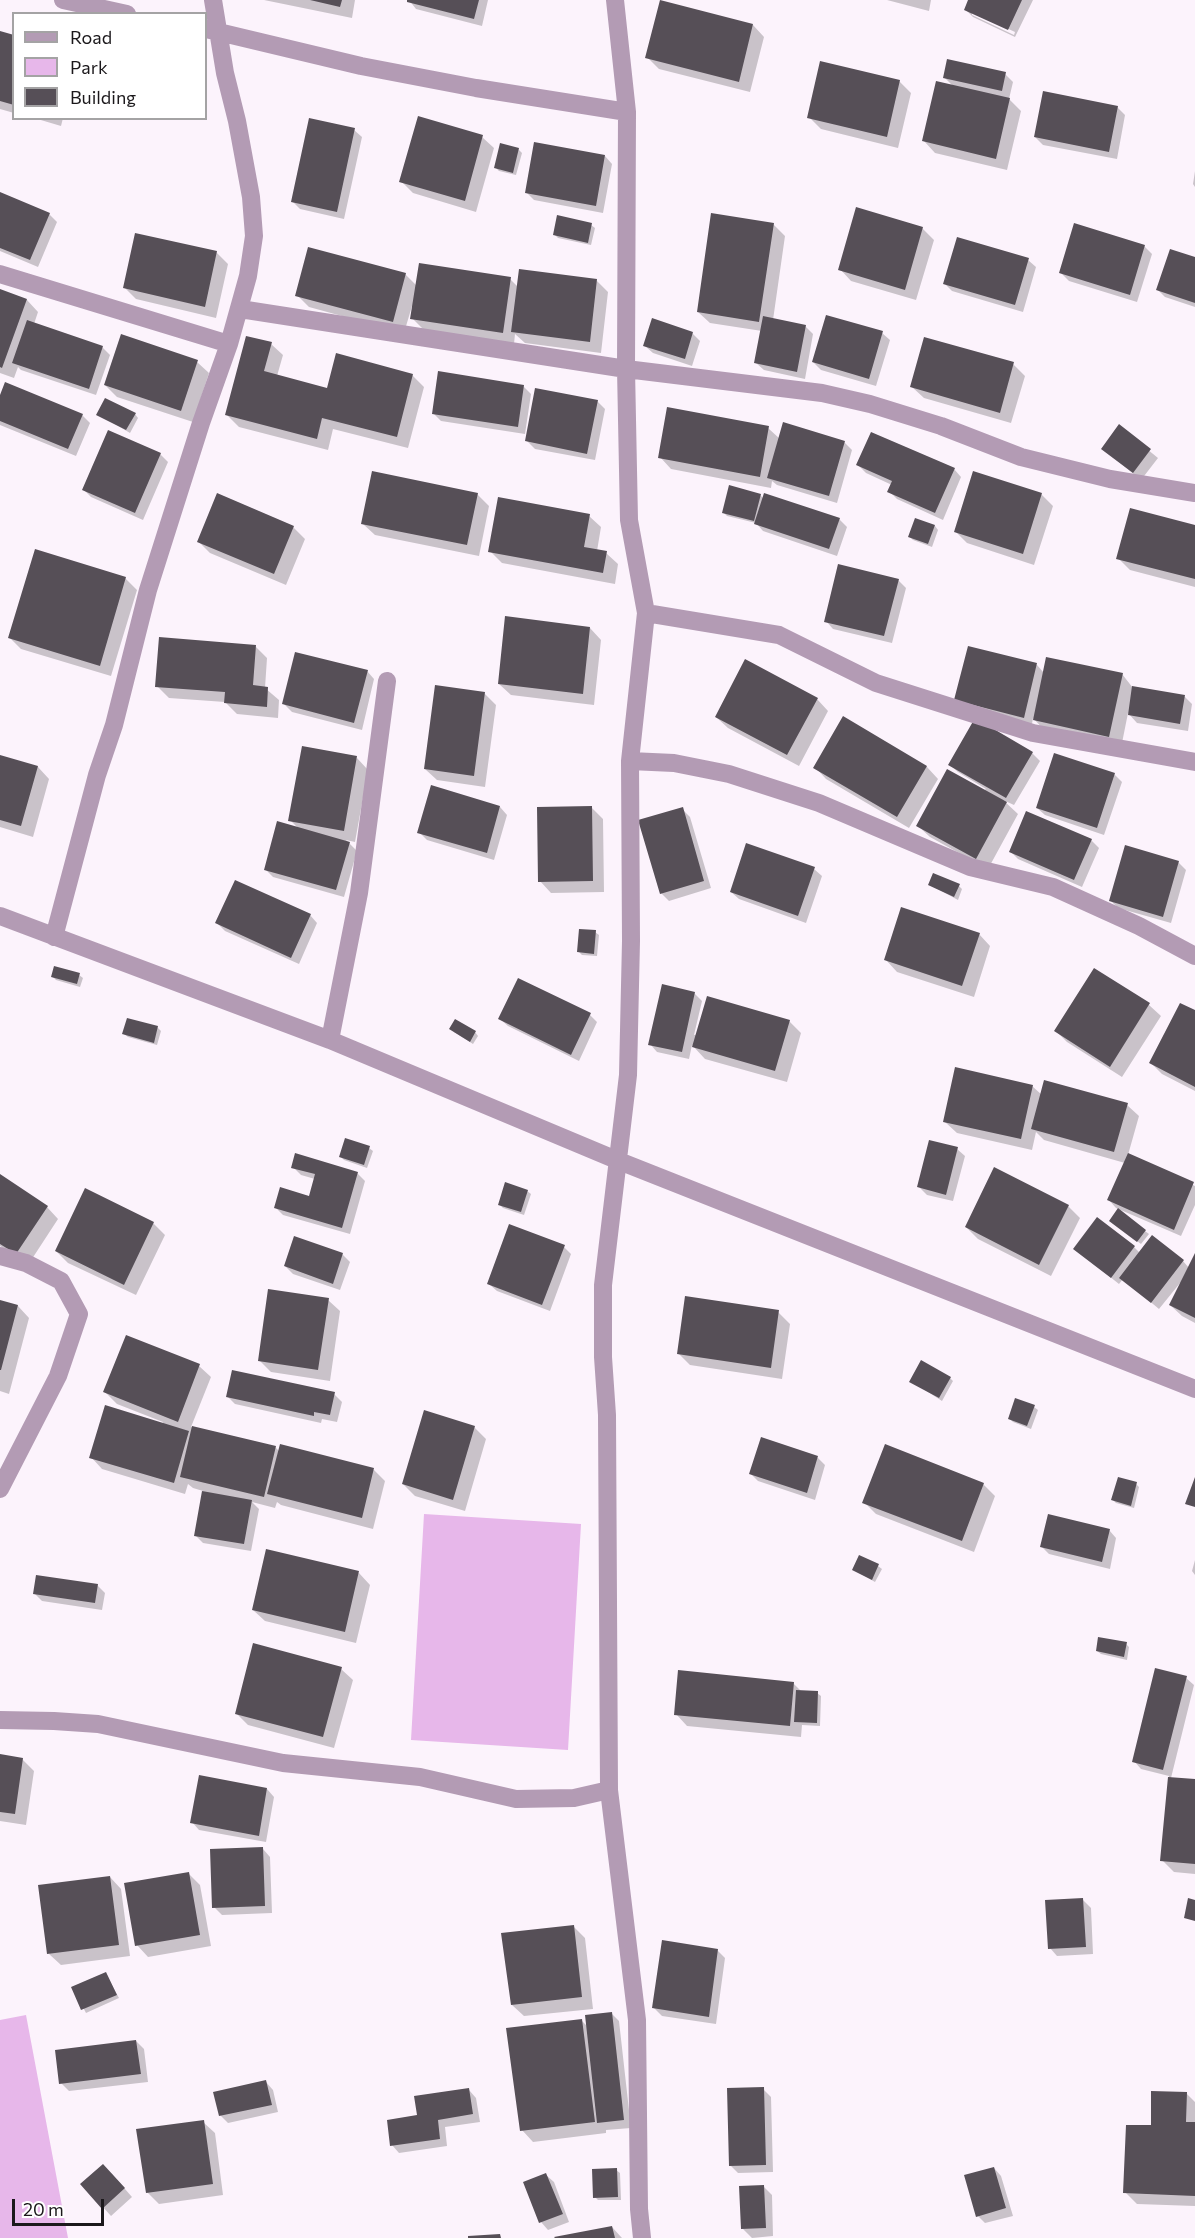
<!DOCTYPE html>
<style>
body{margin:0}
#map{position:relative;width:1195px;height:2238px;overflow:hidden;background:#fcf3fc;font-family:Commissioner,sans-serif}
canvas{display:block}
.legend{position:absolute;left:12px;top:12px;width:195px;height:108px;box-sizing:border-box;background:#fff;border:2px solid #a4a3a4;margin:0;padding:8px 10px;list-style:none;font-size:18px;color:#1b181b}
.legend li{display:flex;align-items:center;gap:12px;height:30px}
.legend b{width:30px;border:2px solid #a4a3a4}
.scale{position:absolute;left:12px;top:2199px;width:92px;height:27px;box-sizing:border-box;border:3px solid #1b181b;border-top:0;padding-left:8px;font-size:18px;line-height:21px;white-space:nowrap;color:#1b181b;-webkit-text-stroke:4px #fff;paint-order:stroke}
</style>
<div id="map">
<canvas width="1195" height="2238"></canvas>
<ul class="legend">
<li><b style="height:8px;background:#b39bb4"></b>Road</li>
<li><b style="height:16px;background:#e7b7ea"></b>Park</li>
<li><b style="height:16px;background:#564f57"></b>Building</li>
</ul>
<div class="scale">20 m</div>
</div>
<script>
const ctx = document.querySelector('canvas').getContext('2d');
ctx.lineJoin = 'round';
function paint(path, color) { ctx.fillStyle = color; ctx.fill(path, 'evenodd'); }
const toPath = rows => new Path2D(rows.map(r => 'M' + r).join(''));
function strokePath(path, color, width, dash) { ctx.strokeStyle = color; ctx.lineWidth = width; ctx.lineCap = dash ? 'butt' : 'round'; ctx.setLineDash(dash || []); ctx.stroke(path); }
const green = toPath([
 [424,1514,581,1524,568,1750,411,1740],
 [26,2015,68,2238,0,2238,0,2020]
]);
const shadow = toPath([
 [264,0,355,0,352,18],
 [409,0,488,0,482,26,416,9],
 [887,0,931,0,929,11],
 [970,0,1033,0,1015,37,973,17,965,9],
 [972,12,1015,32,1014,35,972,15],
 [753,25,764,37,750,92,659,69,647,57],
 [0,33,14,36,14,113,0,109],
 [1005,74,1013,82,1009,99,1021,111,1007,170,935,153,924,141,954,87,944,77],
 [899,81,911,93,898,148,821,129,809,117],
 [1117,107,1125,115,1117,159,1043,145,1035,137],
 [34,118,63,118,61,126],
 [354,130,362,137,344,219,300,209,292,201],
 [482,137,494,148,476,212,413,193,401,181],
 [518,149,522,153,516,175,499,171,496,168],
 [605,156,612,164,603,213,534,200,526,192],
 [1195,171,1195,187,1193,184],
 [0,194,49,214,57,222,38,267,0,251],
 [773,224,785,236,773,320,805,326,813,334,805,379,764,370,756,363,762,331,710,323,698,312],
 [591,225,595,228,591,245,558,238,554,234],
 [922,228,934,240,916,300,851,281,840,269],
 [1144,246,1152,254,1137,302,1069,281,1061,273],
 [216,252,228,264,216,318,136,299,125,288],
 [1195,259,1195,307,1165,297,1158,290],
 [1028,260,1036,267,1023,312,952,291,944,283],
 [405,274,417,286,510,279,518,287,596,280,608,292,601,353,525,343,515,334,514,344,424,330,412,318,414,306,412,306,404,333,309,307,297,295],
 [0,290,27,300,38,312,34,324,102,347,110,355,96,395,21,370,18,367,14,378,0,373],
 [692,333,700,341,692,366,653,353,645,346],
 [882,333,890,340,876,386,821,370,813,362],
 [271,344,283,355,277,376,328,390,412,375,424,387,408,448,333,429,328,450,239,427,227,415],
 [197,362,209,373,193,422,117,397,105,385],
 [1013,364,1025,376,1011,423,924,398,912,387],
 [523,386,531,394,525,434,441,421,434,414],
 [0,399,82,415,90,423,76,456,0,425],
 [597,401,605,409,595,460,535,449,527,441],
 [98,414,135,414,138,418,130,433],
 [1120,427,1158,458,1141,480,1103,449],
 [768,428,780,439,844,442,852,450,837,503,777,485,772,481,771,488,671,469,660,457],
 [108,432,160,454,168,462,143,520,91,497,83,489],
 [858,465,954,469,961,477,943,520,897,499,889,491,892,485,866,473],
 [477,494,489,506,479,556,375,535,363,524],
 [1041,494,1053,506,1034,565,967,543,956,532],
 [760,495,764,499,839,519,847,527,837,556,763,531,756,523,727,516,723,512],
 [589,516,601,527,597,551,606,553,618,564,615,584,502,563,490,551],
 [935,526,938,530,932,547,913,540,910,537],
 [1195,526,1195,587,1130,570,1118,558],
 [293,527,305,539,286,585,210,553,198,541],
 [125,578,137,590,111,676,21,649,10,638],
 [898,580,906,588,892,643,833,629,826,621],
 [590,628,601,640,594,705,511,695,499,684],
 [256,647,267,658,265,688,279,700,278,718,237,714,225,702,169,698,157,686],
 [969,648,1037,665,1044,673,1122,674,1133,688,1185,697,1192,704,1188,731,1137,723,1128,713,1121,748,1046,732,1033,718,1032,724,964,707],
 [367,671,374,679,362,730,292,712,284,704],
 [484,693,496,705,485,787,437,780,425,769],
 [817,699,828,711,799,766,728,728,716,717],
 [843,718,927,767,938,779,909,828,826,779,815,767],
 [1032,753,1040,761,1014,805,1003,800,1018,814,988,869,930,837,918,826,986,789,958,772,950,765],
 [0,756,38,767,49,779,33,837,0,827],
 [357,758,368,770,355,842,346,840,357,851,344,897,273,877,265,869,298,828,290,820],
 [1114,774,1122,782,1104,835,1045,815,1037,808],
 [500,807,507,815,494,860,427,840,419,832],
 [591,807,603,819,604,892,551,893,540,881],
 [682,809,690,817,711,888,669,901,661,893],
 [1091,840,1099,848,1082,887,1018,859,1010,851],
 [1178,862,1186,870,1171,923,1118,908,1110,900],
 [814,869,822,876,806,923,739,899,731,892],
 [930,885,959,886,962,889,958,900],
 [310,915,317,923,299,964,225,931,217,923],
 [595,932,599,935,597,956,582,955,579,952],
 [979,934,990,946,974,997,897,972,886,960],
 [1095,970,1149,1005,1161,1016,1122,1077,1067,1042,1056,1031],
 [79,975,83,978,80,987,56,980,52,976],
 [694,993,702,1001,694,1035,789,1021,801,1033,787,1082,705,1059,692,1045,689,1059,657,1052,650,1044],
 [1195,1012,1195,1091,1162,1074,1151,1063],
 [590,1015,597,1022,579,1061,508,1026,500,1019],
 [157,1027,161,1031,157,1045,128,1037,124,1034],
 [454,1032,475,1032,478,1036,473,1044],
 [1032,1086,1042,1095,1127,1105,1139,1116,1128,1155,1195,1186,1195,1205,1181,1236,1116,1208,1109,1200,1125,1163,1044,1140,1036,1132,1032,1150,957,1133,945,1122],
 [369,1148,373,1151,367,1168,344,1160,340,1156],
 [957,1149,965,1156,953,1201,927,1195,919,1187],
 [293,1167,357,1173,365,1181,350,1234,283,1215,275,1207,310,1198,315,1179,301,1175],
 [0,1176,47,1207,58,1219,28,1265,0,1246],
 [527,1191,531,1194,524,1215,503,1208,500,1205],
 [1068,1206,1080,1218,1051,1276,978,1239,966,1227],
 [153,1223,165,1235,136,1295,68,1263,56,1251],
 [1114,1224,1145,1231,1149,1234,1141,1244],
 [564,1247,571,1254,550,1311,497,1291,489,1284],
 [1134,1247,1140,1253,1183,1261,1189,1268,1195,1257,1195,1323,1182,1316,1170,1305,1181,1284,1180,1283,1159,1309,1123,1279,1119,1284,1075,1249],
 [342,1254,350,1262,340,1290,293,1274,285,1266],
 [328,1300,340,1311,330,1381,271,1372,259,1360],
 [0,1301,18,1306,29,1318,9,1394,0,1391],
 [778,1312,790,1324,782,1379,690,1365,678,1353],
 [199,1366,211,1377,191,1427,275,1447,279,1451,281,1446,374,1470,385,1481,373,1529,281,1505,277,1502,275,1508,252,1502,259,1509,251,1551,203,1543,195,1535,203,1491,193,1488,188,1484,185,1494,102,1469,91,1457,162,1424,163,1422,117,1404,105,1392],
 [950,1378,953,1381,942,1401,911,1381],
 [334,1394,342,1402,337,1422,322,1419,321,1423,235,1404,228,1397],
 [1034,1407,1038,1410,1031,1429,1013,1422,1009,1418],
 [474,1427,486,1439,465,1511,415,1496,403,1484],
 [762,1439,818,1458,825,1465,815,1500,758,1481,751,1474],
 [983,1484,995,1496,974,1552,876,1514,864,1502],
 [1136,1484,1139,1487,1134,1508,1116,1503,1113,1500],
 [1109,1530,1116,1538,1110,1569,1049,1554,1042,1547],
 [1195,1560,1195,1575,1192,1571],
 [878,1566,882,1569,875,1582,854,1570],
 [359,1573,370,1585,356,1643,265,1621,253,1610],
 [97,1585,105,1593,102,1610,42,1601,34,1593],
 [1126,1644,1129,1647,1127,1660,1101,1654,1097,1651],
 [341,1669,353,1680,334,1748,248,1725,236,1713],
 [1186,1678,1194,1685,1171,1778,1195,1780,1195,1874,1174,1872,1162,1860,1169,1776,1141,1769,1134,1761],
 [793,1683,802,1692,817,1693,821,1696,820,1726,802,1725,801,1737,687,1726,676,1714],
 [0,1756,22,1759,34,1771,26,1825,0,1821],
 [267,1789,274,1797,266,1842,199,1830,192,1822],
 [263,1849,270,1857,272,1913,222,1915,214,1907],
 [188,1873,200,1885,211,1946,148,1957,137,1945],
 [110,1877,121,1889,130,1956,61,1965,49,1954],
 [1083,1900,1091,1908,1093,1954,1057,1956,1050,1948],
 [573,1926,585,1938,593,2009,524,2016,512,2005],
 [717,1950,725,1958,716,2024,662,2016,654,2008],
 [106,1974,119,1998,86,2013,73,1988],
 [611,2013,619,2021,631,2128,606,2130,606,2133,533,2142,522,2130,581,2020,588,2027],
 [136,2041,144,2049,148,2082,69,2091,61,2083],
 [266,2082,273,2090,278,2112,228,2123,220,2115],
 [763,2089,771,2097,773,2172,738,2173,730,2165],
 [469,2090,476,2098,480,2122,445,2127,447,2146,399,2153,392,2145,419,2116],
 [1186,2093,1195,2102,1195,2206,1137,2204,1125,2192,1152,2127],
 [203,2122,215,2133,223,2195,159,2204,147,2192],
 [994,2168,1001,2176,1013,2216,985,2223,978,2216],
 [616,2170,620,2173,621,2200,598,2200,595,2197],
 [111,2173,132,2197,111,2216,82,2184],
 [546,2175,554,2182,569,2222,548,2230,541,2222],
 [764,2187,772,2195,773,2236,752,2238,743,2229],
 [612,2227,622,2238,557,2238]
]);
const building = toPath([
 [310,0,342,0,340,7],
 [407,0,479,0,474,19,407,2],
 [660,0,753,24,739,82,645,58],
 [968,0,1022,0,1008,30,964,10],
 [0,31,14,35,14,105,0,101],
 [947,59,1006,72,1002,91,943,78],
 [820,61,900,80,887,137,807,118],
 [936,81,1010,98,996,159,922,141],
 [1043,91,1118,106,1109,152,1034,137],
 [418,116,483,135,465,201,399,182],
 [309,118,355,128,337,212,291,202],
 [534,142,605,155,596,206,525,193],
 [500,143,519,148,513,173,494,168],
 [0,192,50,213,30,260,0,248],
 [856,207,923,227,905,290,838,270],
 [711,213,774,223,759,322,697,312],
 [557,215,592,223,588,243,553,235],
 [1074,223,1145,245,1130,295,1059,273],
 [135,233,217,251,205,307,123,288],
 [957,237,1029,258,1015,305,943,284],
 [308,247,406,273,393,322,295,296],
 [1170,249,1195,257,1195,303,1156,290],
 [419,263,511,277,503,333,410,319],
 [519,269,597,279,590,342,511,332],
 [0,289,27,299,2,368,0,367],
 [826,315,883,331,869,379,812,362],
 [763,316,806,325,797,372,754,363],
 [652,318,693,332,685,359,643,346],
 [27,320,103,346,89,389,12,363],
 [121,334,198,360,181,411,104,385],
 [246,336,272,342,264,371,327,388,336,353,413,374,397,437,322,418,317,439,225,415],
 [924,337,1014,362,1000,413,910,387],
 [438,371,524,385,518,427,432,414],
 [5,382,83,414,68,449,0,421,0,395],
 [535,388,598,400,587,454,525,441],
 [105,398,136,413,126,430,96,415],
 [667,407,769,426,760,477,658,458],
 [783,422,845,441,829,496,767,478],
 [1119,424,1151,449,1133,473,1101,449],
 [108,430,161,453,135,513,82,490],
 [871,432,955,468,935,513,887,492,892,481,856,465],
 [372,471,478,493,467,545,361,524],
 [973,471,1042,493,1023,554,954,532],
 [729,485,761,494,754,521,722,513],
 [217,493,294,526,274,574,197,542],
 [764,493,840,518,829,549,754,524],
 [498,497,590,514,584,547,607,551,603,573,488,552],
 [1130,508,1195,525,1195,579,1116,559],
 [915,518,935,525,928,544,908,537],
 [35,549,126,577,100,666,8,638],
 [838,564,899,579,884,636,824,622],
 [505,616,590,627,583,694,498,684],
 [159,637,256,645,253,685,268,687,267,707,224,703,225,692,155,687],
 [968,646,1037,663,1024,718,954,700],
 [295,652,368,670,354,723,282,704],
 [1046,657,1123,673,1109,737,1033,720],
 [745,659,818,698,787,755,715,717],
 [435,685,485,692,474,776,424,769],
 [1132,686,1185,695,1180,724,1128,715],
 [843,716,927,766,897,817,813,768],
 [975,718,1033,752,1006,798,948,765],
 [302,746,357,756,344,831,288,821],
 [1054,753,1115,773,1097,828,1036,808],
 [0,755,38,766,21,826,0,820],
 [947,769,1007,802,976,859,916,826],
 [431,785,500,806,487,853,417,833],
 [592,806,593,881,538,882,537,807],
 [683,807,704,881,660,894,638,820],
 [1026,811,1092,839,1074,880,1009,852],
 [277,821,350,842,336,890,264,870],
 [746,843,815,867,798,916,730,892],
 [1125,845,1179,861,1163,917,1109,901],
 [933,873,960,884,954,897,928,885],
 [235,880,311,914,291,958,215,923],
 [901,907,980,933,962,986,884,960],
 [579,929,596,930,594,954,577,952],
 [54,966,80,973,77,984,51,977],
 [1094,968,1150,1003,1110,1067,1054,1031],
 [518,978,591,1013,571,1055,498,1019],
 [662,984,695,992,682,1052,648,1045],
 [707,996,790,1020,775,1071,692,1047],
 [1180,1003,1195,1010,1195,1087,1149,1063],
 [127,1018,158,1026,154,1043,122,1034],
 [455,1019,476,1031,470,1042,449,1029],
 [955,1067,1033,1085,1021,1139,943,1122],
 [1044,1080,1128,1103,1114,1152,1031,1129],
 [345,1138,370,1146,364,1165,339,1157],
 [929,1140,958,1147,946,1195,917,1187],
 [295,1153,358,1172,342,1228,274,1208,280,1187,309,1196,315,1174,291,1168],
 [1128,1153,1194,1182,1174,1230,1107,1200],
 [994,1167,1069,1205,1039,1265,965,1227],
 [0,1174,48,1206,16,1254,0,1244],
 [505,1182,528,1190,521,1212,498,1205],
 [85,1188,154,1222,124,1285,55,1251],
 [1118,1208,1146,1230,1137,1242,1109,1221],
 [1097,1217,1135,1246,1111,1278,1073,1249],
 [509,1224,565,1245,542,1305,487,1284],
 [1152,1235,1184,1260,1151,1303,1119,1278],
 [294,1236,343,1253,333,1284,284,1266],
 [1195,1253,1195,1318,1169,1305],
 [268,1289,329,1298,318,1370,258,1361],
 [685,1296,779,1310,771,1368,677,1354],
 [0,1300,18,1305,1,1370,0,1370],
 [126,1335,200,1364,178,1422,103,1392],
 [921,1360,951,1377,939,1398,909,1382],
 [232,1370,335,1392,330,1415,314,1412,314,1416,226,1397],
 [1015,1398,1035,1405,1027,1426,1008,1419],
 [105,1405,189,1431,174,1483,89,1458],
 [424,1410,475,1426,453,1500,402,1484],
 [192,1426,276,1446,264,1497,180,1477],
 [761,1437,818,1456,807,1493,749,1474],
 [280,1444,374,1468,362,1518,267,1494],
 [885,1444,984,1483,962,1541,862,1503],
 [1118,1477,1137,1482,1131,1506,1111,1500],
 [1195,1477,1195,1507,1185,1504],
 [202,1491,252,1500,244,1544,194,1536],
 [1048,1514,1110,1529,1102,1562,1040,1547],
 [266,1549,359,1571,345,1632,252,1610],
 [859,1555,879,1564,872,1580,852,1570],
 [36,1575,98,1584,95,1603,33,1594],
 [1098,1637,1127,1642,1124,1657,1096,1651],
 [253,1643,342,1667,323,1737,235,1714],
 [1155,1668,1187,1676,1163,1770,1132,1762],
 [678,1670,794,1682,790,1726,674,1715],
 [796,1690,818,1691,817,1723,794,1722],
 [0,1754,23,1758,15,1814,0,1812],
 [199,1775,267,1788,259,1836,190,1823],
 [1168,1777,1195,1779,1195,1864,1160,1861],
 [263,1847,265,1906,212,1908,210,1849],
 [189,1872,200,1935,135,1946,124,1883],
 [110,1876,119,1945,47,1954,38,1885],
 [1083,1898,1086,1947,1048,1949,1045,1900],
 [1188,1898,1195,1900,1195,1921,1184,1918],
 [574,1925,582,1997,511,2005,501,1933],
 [662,1940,718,1949,709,2017,652,2008],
 [106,1972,117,1995,81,2010,71,1987],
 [612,2012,624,2120,597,2123,585,2015],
 [582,2019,595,2122,520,2131,506,2028],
 [136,2040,141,2074,59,2084,55,2050],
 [266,2080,272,2105,219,2116,213,2092],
 [764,2087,766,2165,729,2166,727,2088],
 [469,2088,473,2114,438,2120,440,2139,390,2146,387,2120,417,2115,414,2096],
 [1151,2091,1187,2092,1186,2122,1195,2122,1195,2196,1123,2193,1126,2125,1151,2125],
 [204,2120,213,2184,146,2193,136,2129],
 [103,2164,125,2188,102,2209,80,2184],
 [994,2167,1006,2208,976,2217,964,2175],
 [617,2168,618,2197,593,2198,592,2169],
 [546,2173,563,2214,539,2223,523,2182],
 [764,2185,766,2228,741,2229,739,2186],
 [612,2226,615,2238,555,2238,554,2237],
 [500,2234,501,2238,468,2238,468,2236]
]);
const street = toPath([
 [63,0,127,14],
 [615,0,627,112,626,369,629,520,646,613,630,761,631,941,628,1075,603,1285,603,1357,607,1415,609,1790,637,2020,639,2209,642,2238],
 [206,29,361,66,476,88,627,112],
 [0,274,229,344],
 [240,309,626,369,822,393,870,404,941,426,1021,457,1110,479,1195,493],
 [646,613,779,635,876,683,1033,733,1195,762],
 [630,761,674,763,729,774,819,803,970,867,1053,887,1139,926,1195,956],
 [0,916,330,1040,619,1161,1195,1389],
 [54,937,97,775,114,725,148,590,201,423,229,344,248,276,254,236,251,197,237,121,225,73,213,0],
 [330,1040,359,893,387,681],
 [0,1256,26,1263,61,1281,79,1314,58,1376,0,1489],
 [0,1720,54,1721,98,1724,283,1763,420,1777,516,1799,574,1798,609,1790]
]);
paint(green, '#e7b7ea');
paint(shadow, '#0003');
paint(building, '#564f57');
strokePath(street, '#b39bb4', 18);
</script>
